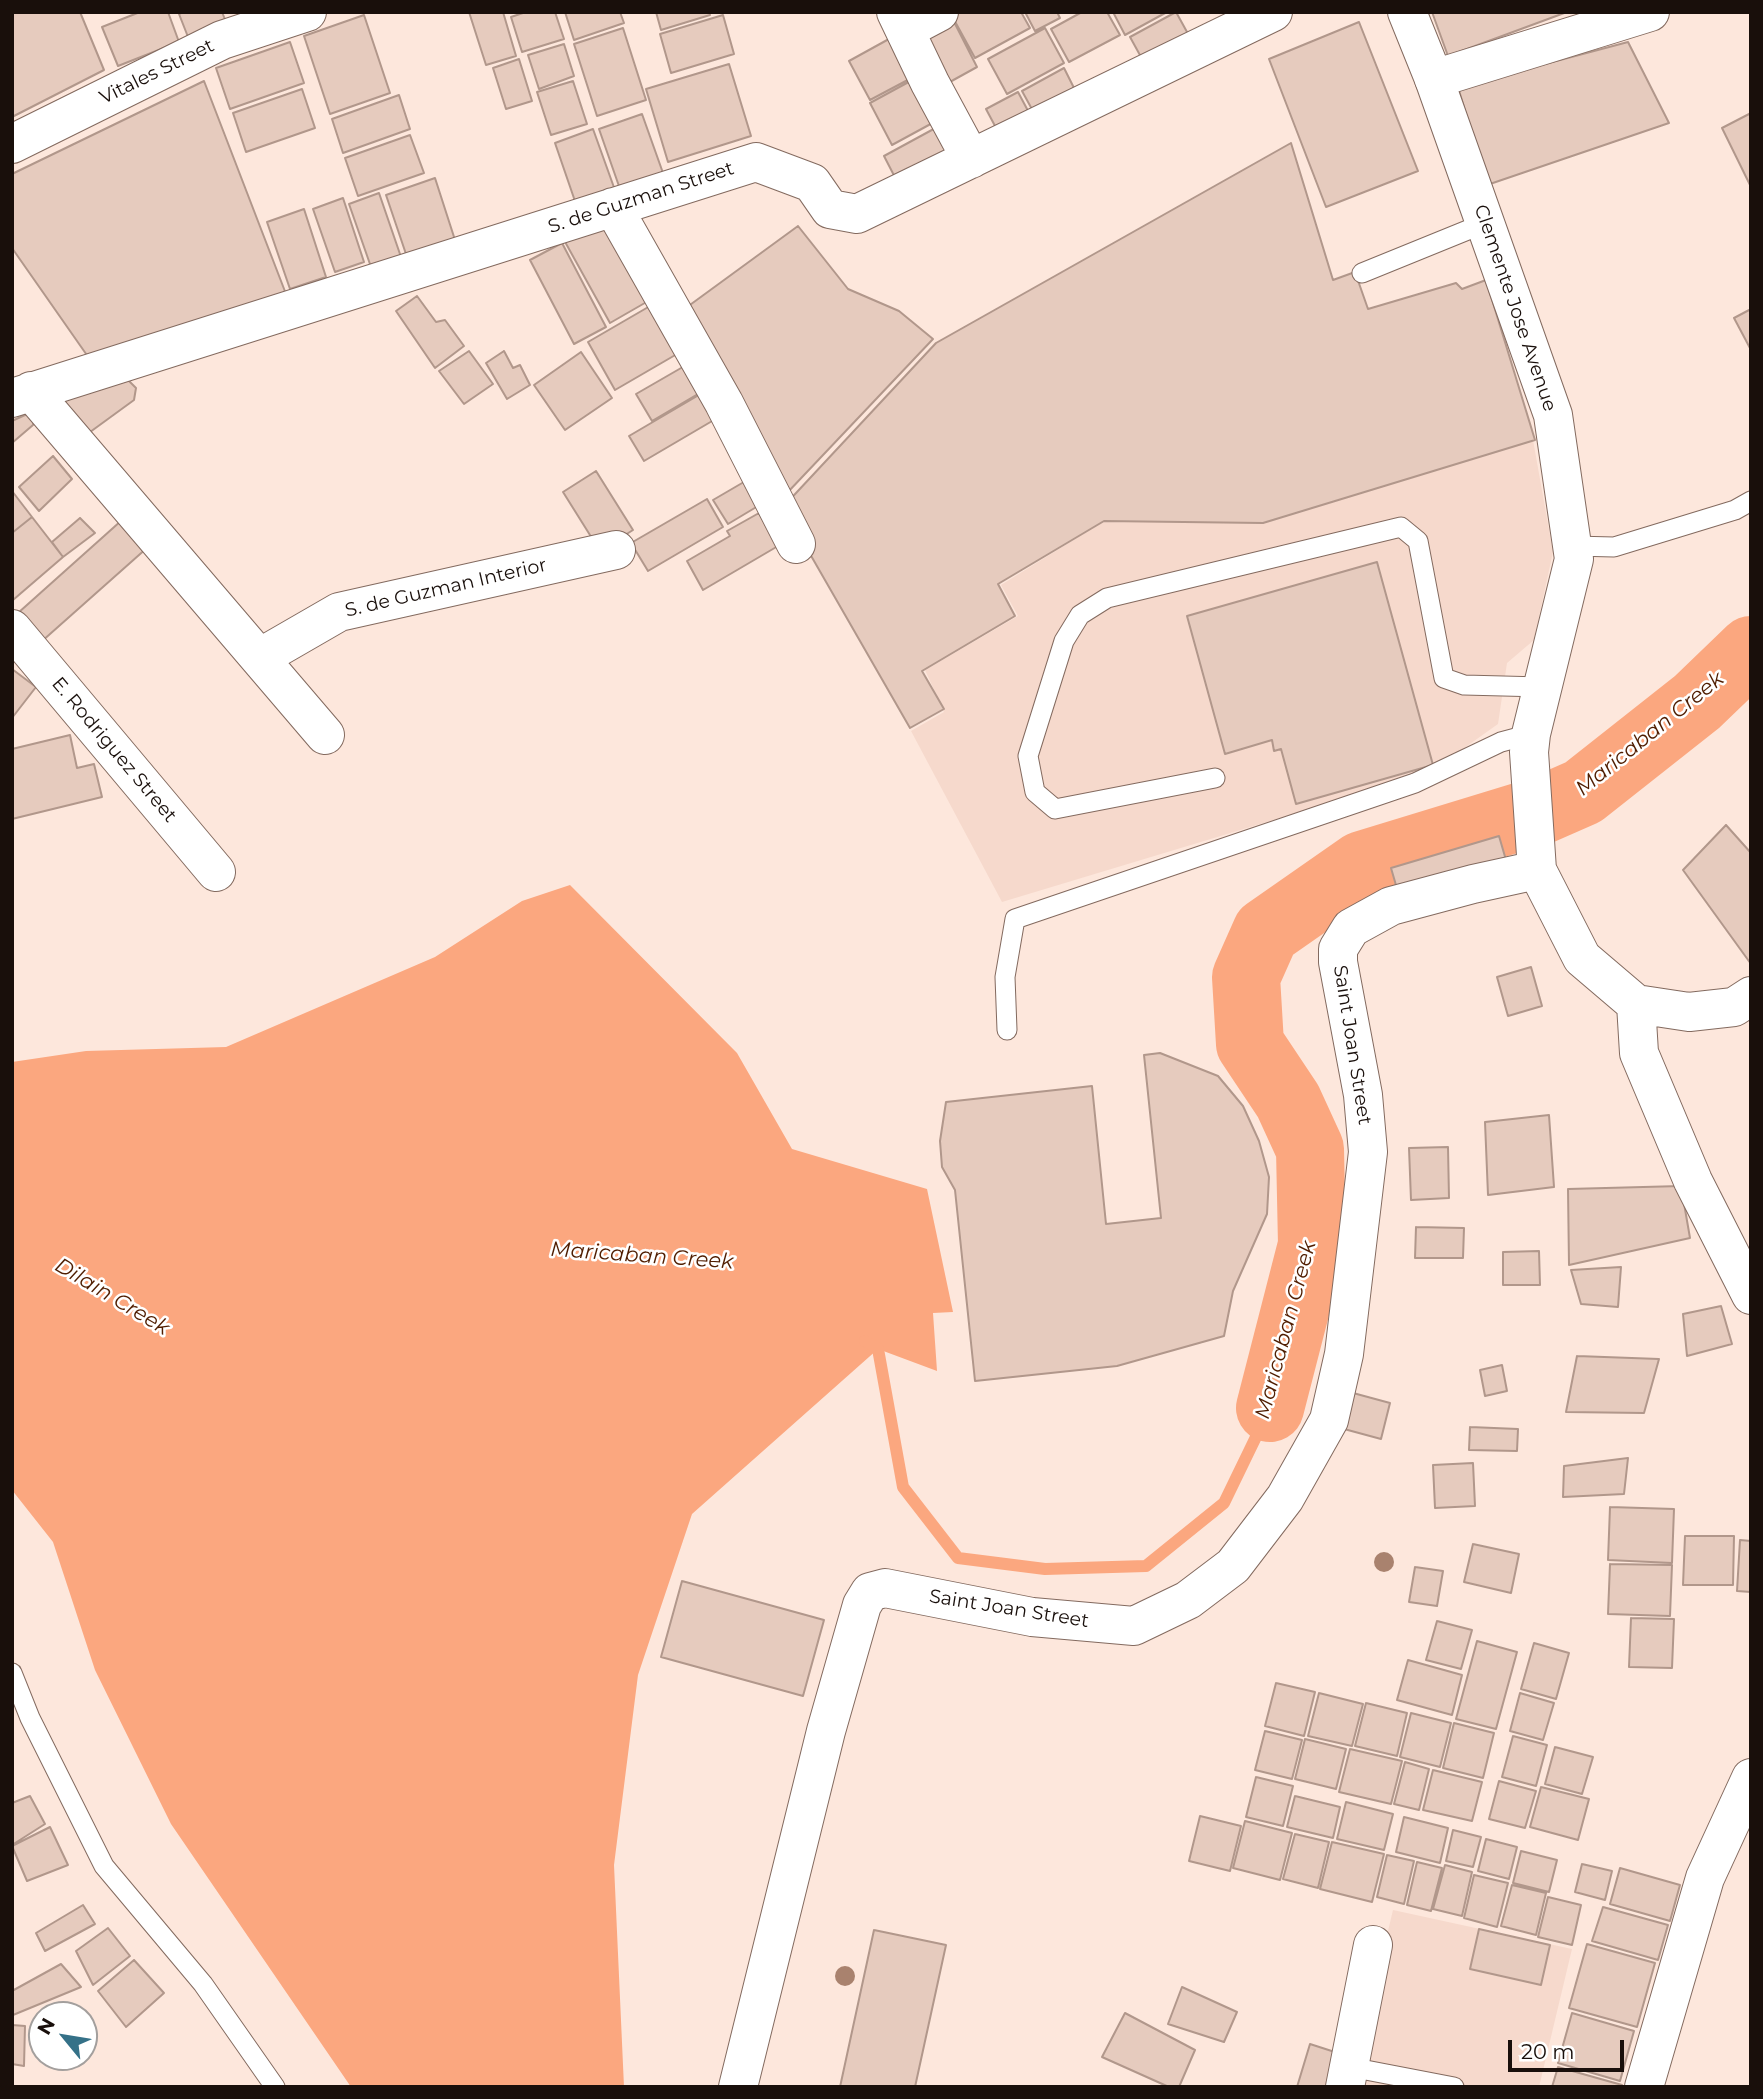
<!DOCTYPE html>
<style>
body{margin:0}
#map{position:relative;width:1763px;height:2099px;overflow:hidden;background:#fde7dc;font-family:Montserrat,sans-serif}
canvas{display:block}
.frame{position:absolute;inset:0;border:14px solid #190f0b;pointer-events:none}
.north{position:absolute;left:28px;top:2001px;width:70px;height:70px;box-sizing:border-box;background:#fff;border:2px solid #a39f9d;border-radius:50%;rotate:300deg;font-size:19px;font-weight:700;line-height:28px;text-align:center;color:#190f0b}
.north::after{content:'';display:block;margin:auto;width:24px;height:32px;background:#357188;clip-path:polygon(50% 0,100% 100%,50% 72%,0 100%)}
.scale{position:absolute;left:1508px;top:2040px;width:116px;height:32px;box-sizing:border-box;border:4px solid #190f0b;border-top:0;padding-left:9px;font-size:21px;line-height:24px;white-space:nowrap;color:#190f0b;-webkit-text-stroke:5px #fff;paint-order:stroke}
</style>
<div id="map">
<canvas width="1763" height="2099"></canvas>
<div class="frame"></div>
<div class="north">N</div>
<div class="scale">20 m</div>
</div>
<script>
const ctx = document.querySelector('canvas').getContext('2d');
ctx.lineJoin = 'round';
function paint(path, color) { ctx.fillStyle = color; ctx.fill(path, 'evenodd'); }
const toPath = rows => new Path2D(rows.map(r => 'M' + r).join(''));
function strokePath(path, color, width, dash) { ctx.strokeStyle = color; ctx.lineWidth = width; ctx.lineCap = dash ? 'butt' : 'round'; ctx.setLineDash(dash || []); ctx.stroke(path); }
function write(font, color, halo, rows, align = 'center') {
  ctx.font = font + ' Montserrat,sans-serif'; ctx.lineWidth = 5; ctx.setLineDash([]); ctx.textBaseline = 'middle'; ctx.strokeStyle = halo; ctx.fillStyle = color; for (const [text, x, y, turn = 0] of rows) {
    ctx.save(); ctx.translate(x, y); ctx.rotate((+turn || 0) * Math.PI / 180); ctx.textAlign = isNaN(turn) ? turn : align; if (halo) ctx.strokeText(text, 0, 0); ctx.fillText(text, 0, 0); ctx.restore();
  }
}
const built = toPath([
 [1533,440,1553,552,1534,640,1507,663,1498,724,1436,768,1300,812,1002,902,911,731,944,712,925,670,1018,616,1001,585,1104,521,1263,523],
 [1393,1910,1572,1949,1539,2087,1351,2087]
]);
const water = toPath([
 [570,885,737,1053,792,1149,927,1189,953,1312,933,1313,937,1371,878,1349,692,1514,638,1675,614,1865,624,2087,351,2087,171,1824,95,1670,53,1542,12,1490,12,1062,86,1051,226,1047,435,957,522,901]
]);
const stream = toPath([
 [865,1341,878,1349,903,1487,958,1558,1045,1569,1146,1566,1224,1503,1270,1408]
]);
const river = toPath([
 [1270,1408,1312,1245,1310,1149,1288,1101,1250,1044,1246,977,1266,932,1362,865,1542,810,1583,792,1697,702,1751,650]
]);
const building = toPath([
 [12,12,80,12,104,70,12,117,12,12],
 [140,12,168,12,179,42,118,66,102,27,140,12],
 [183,12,222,12,228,27,190,42,179,14,183,12],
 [469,12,503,12,516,56,486,65,469,12],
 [526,12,555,12,564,39,522,52,511,17,526,12],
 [565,12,620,12,624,23,574,40,565,12],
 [656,12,709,12,710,15,661,30,656,12],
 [949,12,977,67,939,88,909,34,949,12],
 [959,12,1021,12,1030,28,975,58,952,16,959,12],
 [1025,12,1057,12,1060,18,1035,31,1025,12],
 [1082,12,1107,12,1120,35,1069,62,1051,29,1082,12],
 [1113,12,1167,12,1125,35,1113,12],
 [1176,12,1192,41,1146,66,1130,37,1176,12],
 [1432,12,1567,12,1448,56,1432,12],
 [364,15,390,93,330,114,304,36,364,15],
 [723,15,734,54,671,73,660,34,723,15],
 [1359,22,1418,171,1326,207,1269,59,1359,22],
 [623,28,646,100,597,116,574,44,623,28],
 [1045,28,1064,63,1007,94,988,59,1045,28],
 [898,34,919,74,870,100,849,61,898,34],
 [290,42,304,83,230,109,216,68,290,42],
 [1628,42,1669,123,1487,185,1458,87,1628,42],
 [564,44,574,76,539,89,528,55,564,44],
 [519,59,532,101,506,109,493,68,519,59],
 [729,64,751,136,668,162,646,89,729,64],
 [1064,68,1080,100,1039,122,1022,91,1064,68],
 [916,78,938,120,892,145,870,103,916,78],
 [204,81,286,294,91,361,12,248,12,174,204,81],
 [573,81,587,124,551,135,537,92,573,81],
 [302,89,315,128,246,152,233,113,302,89],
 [1018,92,1035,124,1003,141,986,109,1018,92],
 [399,95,410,129,343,153,332,119,399,95],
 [1751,113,1751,187,1722,128,1751,113],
 [642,114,663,173,620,189,599,129,642,114],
 [941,125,958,158,901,189,884,156,941,125],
 [593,129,616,193,577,207,555,143,593,129],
 [410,135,424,173,358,196,345,158,410,135],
 [1291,143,1333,280,1355,272,1368,309,1456,283,1462,289,1486,280,1535,440,1263,523,1104,521,998,584,1015,616,922,671,944,709,910,728,783,507,936,343,1291,143],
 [435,178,455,240,407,257,386,195,435,178],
 [379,193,401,257,371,267,349,204,379,193],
 [343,198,364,262,335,272,313,209,343,198],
 [304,209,326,277,290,289,267,222,304,209],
 [607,224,650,300,610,323,564,240,607,224],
 [798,226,848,289,899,311,933,339,787,493,683,310,798,226],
 [562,243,606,327,574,344,530,260,562,243],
 [417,296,436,322,445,320,464,346,435,368,396,311,417,296],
 [650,306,677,354,615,390,588,342,650,306],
 [1751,309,1751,350,1734,318,1751,309],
 [469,351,493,384,464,404,439,371,469,351],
 [504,351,513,368,520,365,530,385,507,399,486,363,504,351],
 [581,352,612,398,565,430,534,385,581,352],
 [688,364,703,391,652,421,636,394,688,364],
 [123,375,136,388,134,400,86,435,58,403,123,375],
 [704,392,719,417,644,461,629,436,704,392],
 [25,415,35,415,33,425,12,443,12,421,25,415],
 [53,456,72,479,39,511,19,487,53,456],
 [596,471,633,530,600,551,563,492,596,471],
 [749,479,763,503,728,524,713,500,749,479],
 [12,491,32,517,12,533,12,491],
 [707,499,723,527,648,571,631,543,707,499],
 [759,513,778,546,703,590,687,561,730,536,727,531,759,513],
 [32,517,63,557,13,600,12,533,32,517],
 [80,518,95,533,63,557,52,542,80,518],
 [122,520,148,547,41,642,18,613,122,520],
 [1377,562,1433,765,1296,804,1281,749,1274,751,1272,740,1225,754,1187,616,1377,562],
 [12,669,36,687,12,718,12,669],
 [70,735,77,768,94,764,102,797,12,819,12,749,70,735],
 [1726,825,1751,853,1751,964,1683,870,1726,825],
 [1499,836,1508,867,1400,899,1391,868,1499,836],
 [1531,967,1542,1006,1508,1016,1497,977,1531,967],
 [1160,1053,1218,1076,1243,1106,1259,1141,1269,1177,1267,1214,1233,1291,1224,1336,1117,1366,975,1381,955,1190,942,1167,940,1141,946,1102,1092,1086,1106,1224,1161,1218,1144,1055,1160,1053],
 [1549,1115,1554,1187,1488,1195,1485,1122,1549,1115],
 [1448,1147,1449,1198,1411,1200,1409,1148,1448,1147],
 [1681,1186,1690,1238,1569,1265,1568,1189,1681,1186],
 [1416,1227,1464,1228,1463,1258,1415,1258,1416,1227],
 [1539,1251,1540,1285,1503,1285,1503,1252,1539,1251],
 [1621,1267,1618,1307,1581,1304,1571,1270,1621,1267],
 [1721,1306,1732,1344,1687,1356,1683,1314,1721,1306],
 [1577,1356,1659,1359,1644,1413,1566,1412,1577,1356],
 [1502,1365,1507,1391,1485,1396,1480,1370,1502,1365],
 [1342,1390,1390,1403,1381,1439,1333,1426,1342,1390],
 [1470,1427,1518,1429,1517,1451,1469,1450,1470,1427],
 [1628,1458,1624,1494,1563,1497,1564,1466,1628,1458],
 [1473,1463,1475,1506,1435,1508,1433,1465,1473,1463],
 [1610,1507,1674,1509,1672,1563,1608,1560,1610,1507],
 [1685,1536,1734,1536,1733,1585,1683,1585,1685,1536],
 [1740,1540,1751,1541,1751,1592,1737,1591,1740,1540],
 [1473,1544,1519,1554,1511,1593,1464,1582,1473,1544],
 [1610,1564,1672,1565,1670,1616,1608,1614,1610,1564],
 [1415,1567,1443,1571,1437,1606,1409,1602,1415,1567],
 [682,1581,824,1620,803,1696,661,1657,682,1581],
 [1631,1618,1674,1619,1672,1668,1629,1667,1631,1618],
 [1437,1621,1472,1630,1461,1669,1426,1660,1437,1621],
 [1477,1641,1517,1652,1496,1729,1456,1719,1477,1641],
 [1534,1643,1569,1653,1556,1699,1521,1689,1534,1643],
 [1408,1660,1462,1675,1452,1715,1397,1700,1408,1660],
 [1276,1683,1315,1692,1304,1736,1265,1726,1276,1683],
 [1319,1693,1363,1704,1352,1746,1308,1736,1319,1693],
 [1520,1693,1554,1703,1543,1740,1510,1731,1520,1693],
 [1366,1703,1407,1713,1397,1756,1355,1746,1366,1703],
 [1411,1713,1451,1723,1440,1767,1400,1757,1411,1713],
 [1454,1723,1494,1733,1483,1778,1443,1768,1454,1723],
 [1265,1731,1302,1740,1292,1779,1255,1770,1265,1731],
 [1513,1736,1547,1745,1536,1786,1502,1777,1513,1736],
 [1305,1739,1346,1749,1336,1789,1295,1779,1305,1739],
 [1555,1747,1593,1757,1582,1794,1545,1784,1555,1747],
 [1350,1749,1402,1761,1391,1804,1339,1792,1350,1749],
 [1405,1762,1429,1769,1419,1810,1394,1804,1405,1762],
 [1433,1770,1482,1782,1472,1821,1423,1810,1433,1770],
 [1256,1777,1293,1786,1283,1826,1246,1817,1256,1777],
 [1499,1781,1536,1791,1525,1828,1489,1819,1499,1781],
 [1541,1787,1589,1799,1578,1840,1530,1827,1541,1787],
 [30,1796,45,1824,12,1845,12,1803,30,1796],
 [1295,1796,1340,1807,1333,1838,1287,1827,1295,1796],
 [1346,1802,1393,1814,1384,1850,1337,1839,1346,1802],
 [1200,1816,1241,1826,1230,1871,1189,1861,1200,1816],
 [1404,1817,1448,1828,1440,1863,1396,1852,1404,1817],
 [1245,1821,1292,1833,1280,1880,1233,1868,1245,1821],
 [50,1827,68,1865,27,1881,12,1846,50,1827],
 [1453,1830,1481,1837,1473,1867,1446,1861,1453,1830],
 [1295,1834,1329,1842,1318,1888,1283,1879,1295,1834],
 [1486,1839,1517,1847,1509,1879,1478,1871,1486,1839],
 [1332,1842,1384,1854,1372,1902,1320,1889,1332,1842],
 [1521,1851,1557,1860,1549,1892,1513,1883,1521,1851],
 [1387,1855,1414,1861,1404,1904,1377,1897,1387,1855],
 [1417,1862,1442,1868,1431,1911,1407,1905,1417,1862],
 [1582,1864,1612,1871,1605,1900,1575,1892,1582,1864],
 [1445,1865,1472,1872,1462,1916,1433,1909,1445,1865],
 [1620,1868,1680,1885,1670,1921,1610,1904,1620,1868],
 [1474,1875,1508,1883,1497,1927,1464,1918,1474,1875],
 [1512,1885,1546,1893,1536,1935,1501,1926,1512,1885],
 [1548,1897,1581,1905,1572,1945,1538,1937,1548,1897],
 [83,1905,95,1924,45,1951,36,1933,83,1905],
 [1603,1907,1668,1925,1658,1960,1592,1941,1603,1907],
 [108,1928,130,1956,93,1985,76,1951,108,1928],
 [1479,1929,1550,1945,1541,1985,1470,1969,1479,1929],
 [874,1930,946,1945,915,2087,840,2087,874,1930],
 [1587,1944,1655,1963,1637,2027,1569,2008,1587,1944],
 [134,1960,164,1993,126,2027,98,1991,134,1960],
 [61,1964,81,1987,13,2015,12,1991,61,1964],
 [1182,1987,1237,2012,1224,2042,1168,2024,1182,1987],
 [1125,2013,1195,2050,1179,2087,1169,2087,1102,2057,1125,2013],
 [1572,2013,1634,2031,1620,2081,1558,2063,1572,2013],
 [12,2025,25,2026,24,2066,12,2064,12,2025],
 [1310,2044,1341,2054,1331,2087,1297,2087,1310,2044],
 [1558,2067,1622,2085,1621,2087,1552,2087,1558,2067]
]);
const service = toPath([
 [1362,273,1485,223],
 [1573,546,1614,547,1735,510,1751,501],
 [1215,778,1055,809,1035,792,1028,756,1064,641,1080,615,1107,598,1401,527,1418,541,1444,678,1464,685,1542,687],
 [1007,1030,1005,977,1015,919,1415,783,1501,742,1531,734],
 [12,1673,30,1718,104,1866,203,1984,275,2087],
 [1350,2067,1454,2087]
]);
const minor = toPath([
 [896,12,930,83,971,159],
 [905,30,939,12],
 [1434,79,1650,12],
 [12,144,222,40,307,12],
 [613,207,724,403,796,544],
 [31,391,325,735],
 [12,398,756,162,812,183,830,209,857,214,1273,12],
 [12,629,216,872],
 [261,657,339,612,616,550],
 [738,2087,826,1731,862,1605,870,1592,885,1588,1032,1617,1134,1626,1188,1600,1233,1566,1285,1498,1329,1420,1344,1354,1368,1152,1363,1095,1338,962,1338,949,1351,928,1391,906,1473,884,1537,870],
 [1345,2087,1373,1945]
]);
const tertiary = toPath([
 [1407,12,1434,79,1553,415,1574,559,1531,734,1529,752,1537,870,1582,958,1636,1004,1689,1012,1734,1007,1751,996],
 [1636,1004,1639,1053,1693,1181,1751,1295],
 [1644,2087,1705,1878,1751,1778]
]);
const trees = [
 [1384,1562],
 [845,1976]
];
const streetNames = [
 ["Vitales Street",157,72,-26],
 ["S. de Guzman Street",641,198,-18],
 ["Clemente Jose Avenue",1515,308,71],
 ["S. de Guzman Interior",446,588,-13],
 ["E. Rodriguez Street",114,750,50],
 ["Saint Joan Street",1352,1045,81],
 ["Saint Joan Street",1009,1609,9]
];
const waterNames = [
 ["Maricaban Creek",1650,734,-39],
 ["Maricaban Creek",642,1256,4],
 ["Dilain Creek",112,1297,31],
 ["Maricaban Creek",1286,1330,-75]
];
paint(built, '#f6d9cc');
paint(water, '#fba77f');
strokePath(stream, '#fba77f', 12);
strokePath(river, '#fba77f', 68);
paint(building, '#e6cbbe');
strokePath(building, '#b1978b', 2);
strokePath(service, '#836a5f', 21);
strokePath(minor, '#836a5f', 40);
strokePath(tertiary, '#836a5f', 40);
strokePath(service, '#fff', 19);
strokePath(minor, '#fff', 38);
strokePath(tertiary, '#fff', 38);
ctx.fillStyle = '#a9826e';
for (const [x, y] of trees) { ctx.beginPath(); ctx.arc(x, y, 10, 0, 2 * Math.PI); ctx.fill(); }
write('19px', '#190f0b', '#fff', streetNames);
write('italic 21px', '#501d00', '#fff', waterNames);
</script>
